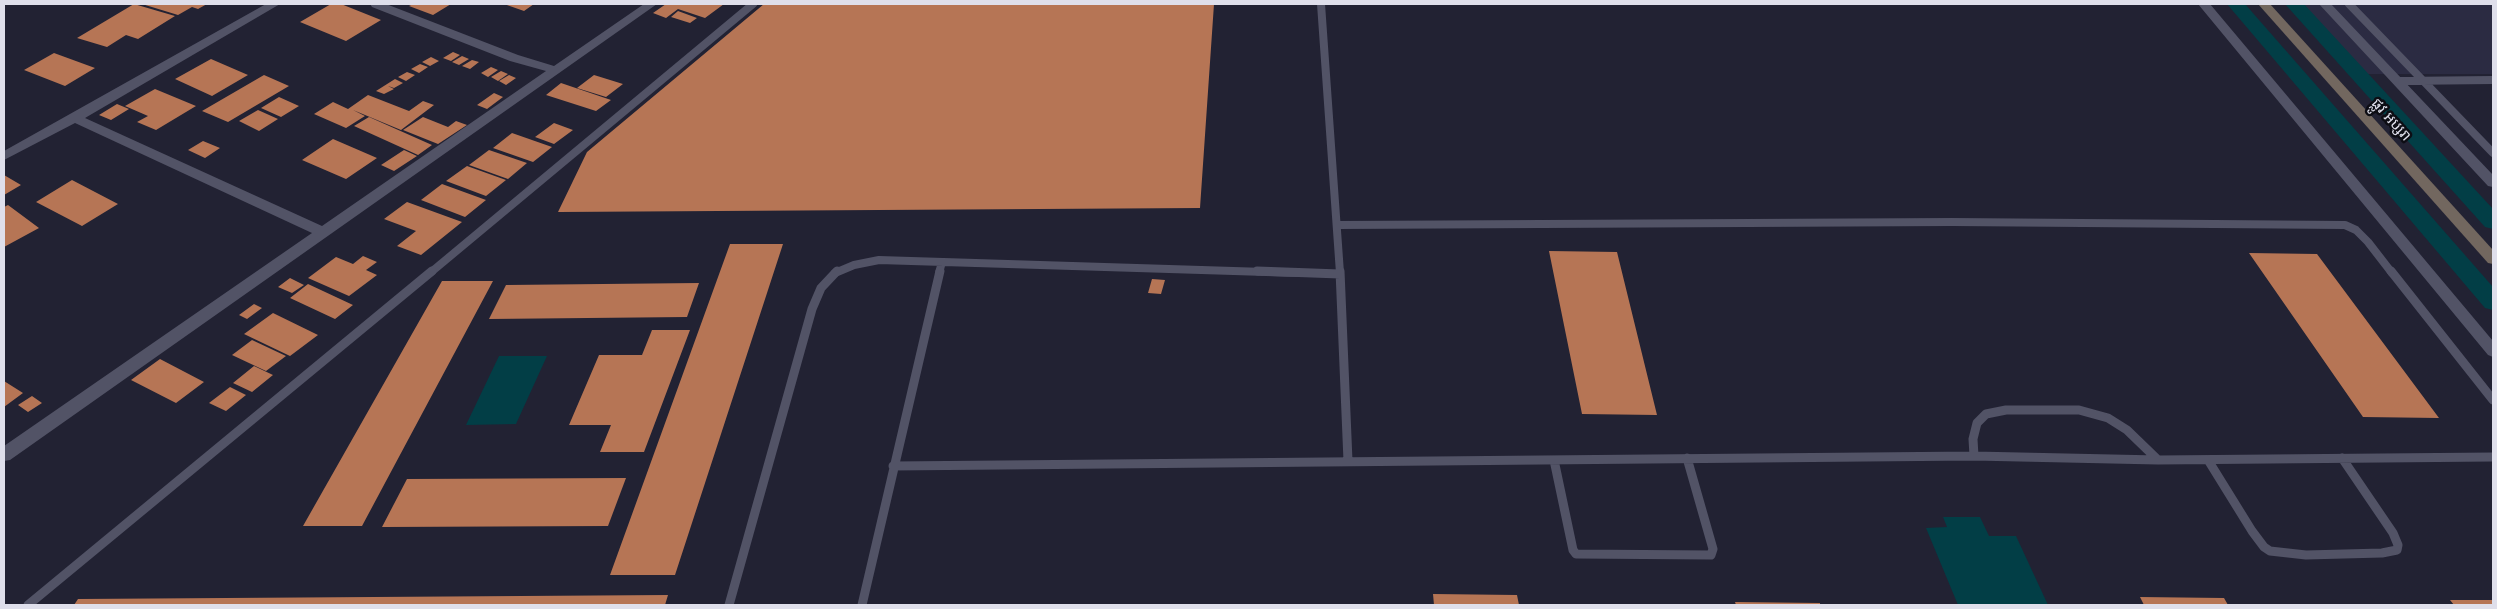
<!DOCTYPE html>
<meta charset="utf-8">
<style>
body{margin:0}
#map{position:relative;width:2497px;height:609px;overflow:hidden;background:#223;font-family:"Fira Sans",sans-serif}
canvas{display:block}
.frame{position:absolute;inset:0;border:5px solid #dfdfeb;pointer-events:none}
</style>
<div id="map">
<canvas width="2497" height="609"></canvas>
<div class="frame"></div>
</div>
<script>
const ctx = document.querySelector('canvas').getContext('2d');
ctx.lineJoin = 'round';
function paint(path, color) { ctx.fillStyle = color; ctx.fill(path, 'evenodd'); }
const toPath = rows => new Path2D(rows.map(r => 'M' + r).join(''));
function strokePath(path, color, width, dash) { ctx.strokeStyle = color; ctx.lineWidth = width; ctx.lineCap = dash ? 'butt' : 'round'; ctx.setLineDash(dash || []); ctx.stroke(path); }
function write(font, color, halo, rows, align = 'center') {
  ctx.font = font + ' "Fira Sans","Noto Sans Khmer",sans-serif'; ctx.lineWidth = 5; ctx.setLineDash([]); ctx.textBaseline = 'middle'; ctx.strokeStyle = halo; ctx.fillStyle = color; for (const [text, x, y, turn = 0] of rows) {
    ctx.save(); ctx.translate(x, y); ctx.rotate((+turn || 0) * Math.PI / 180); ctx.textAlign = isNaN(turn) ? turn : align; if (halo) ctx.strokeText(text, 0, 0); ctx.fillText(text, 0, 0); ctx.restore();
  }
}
const built = toPath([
 [2297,4,2493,4,2493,74,2362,74]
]);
const water = toPath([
 [499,356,547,356,516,424,466,425],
 [1943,517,1980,517,1989,536,2016,536,2048,605,1958,605,1926,528,1947,527]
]);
const canal = toPath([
 [2227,4,2245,4,2493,287,2493,310,2485,308,2227,4],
 [2285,4,2304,4,2493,209,2493,229,2485,227,2285,4]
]);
const building = toPath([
 [134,4,175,16,138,39,126,35,107,47,77,38],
 [142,4,207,4,198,9,192,7,178,15],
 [331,4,341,4,381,20,346,41,300,22],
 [413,4,451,4,433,15,409,6],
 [504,4,534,4,524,11],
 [666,4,724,4,705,18,678,9,666,18,653,13],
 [764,4,1214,4,1200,208,558,212,587,152],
 [678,11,697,18,690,23,671,17],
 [453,52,460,55,451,61,443,58],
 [54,53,95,68,65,86,24,70],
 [462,56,469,59,459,65,452,62],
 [431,57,439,61,430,66,422,62],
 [211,59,248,75,212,96,175,79],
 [472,60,479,62,470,69,462,66],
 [420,64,428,67,419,73,411,69],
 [491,67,498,70,488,77,481,73],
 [501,71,508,74,498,81,491,77],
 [407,72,415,75,406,81,398,77],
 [264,75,289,86,228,122,202,111],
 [509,75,516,78,506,85,499,81],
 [594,75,623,84,606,97,577,88],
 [395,79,403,83,394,88,388,86,394,89,384,94,376,91],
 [561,83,611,100,596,111,546,95],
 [155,89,196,106,156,130,137,122,148,116,125,106],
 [494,93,503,97,487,109,477,105],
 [368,95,409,111,423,101,434,105,401,130,353,110,365,116,346,128,314,114,333,102,348,109],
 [279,97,299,106,281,117,261,108],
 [117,104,129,109,111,120,99,115],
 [258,110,278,119,259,131,239,121],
 [369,117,432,145,418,155,354,126],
 [423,117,448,127,456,121,467,125,438,144,403,130],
 [554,123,573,130,554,144,535,137],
 [512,133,552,147,533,162,493,148],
 [333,139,377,158,346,179,302,160],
 [203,141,220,148,205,158,188,150],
 [404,150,417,156,394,171,381,165],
 [489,150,527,163,508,179,469,165],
 [467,166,506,180,486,196,446,181],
 [4,175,21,185,4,195],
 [72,180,118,204,82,226,36,202],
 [442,184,486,200,465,217,421,200],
 [407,202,462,222,421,255,397,246,416,231,384,219],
 [8,205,39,228,4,247,4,207],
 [730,244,783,244,675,575,610,575],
 [1549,251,1617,252,1657,415,1582,414],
 [2249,253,2317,254,2439,418,2363,417],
 [363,256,377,262,366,270,377,275,349,296,308,278,336,257,353,264],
 [290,278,304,285,292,293,278,287],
 [1152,279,1165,280,1161,294,1148,293],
 [442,281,493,281,362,526,303,526],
 [699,283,687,317,489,319,506,285],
 [308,284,353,305,335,319,290,298],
 [254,304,262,308,247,319,239,315],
 [273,313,318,335,290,356,244,334],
 [652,330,690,330,644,452,600,452,611,425,569,425,599,355,642,355],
 [252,340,286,356,266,371,232,355],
 [160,359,204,382,176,403,131,380],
 [254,366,273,375,252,392,233,383],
 [4,381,23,393,4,407],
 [230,387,246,395,226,411,209,403],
 [32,396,42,403,28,412,18,405],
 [626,478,608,526,382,527,407,479],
 [1433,594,1517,595,1519,605,1434,605],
 [668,595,665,605,74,605,78,599],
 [2140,597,2224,598,2228,605,2144,605],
 [2450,600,2493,600,2493,605,2454,605],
 [1735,602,1820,603,1820,605,1736,605]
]);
const laneFar1 = toPath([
 [1321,4,1340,273],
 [2349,4,2493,153],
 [2398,81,2493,80],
 [1337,225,1952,222,2345,225,2356,230,2368,242,2392,273],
 [430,273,753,4],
 [835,273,854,265,879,260,1298,273],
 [939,273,942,262]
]);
const lane = toPath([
 [1257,271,1340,274],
 [1340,271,1348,461],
 [2391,271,2493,400],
 [1974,456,1973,439,1977,423,1986,414,2006,410,2079,410,2108,418,2127,430,2158,460],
 [1554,460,1573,550,1576,554,1711,555,1713,549,1687,458],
 [2208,460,2252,531,2264,547,2270,551,2306,555,2382,553,2397,550,2398,545,2393,533,2342,458],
 [893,466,1974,456,2158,460,2493,457],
 [28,605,432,271],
 [729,605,812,309,821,288,837,271],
 [862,605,940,271]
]);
const street = toPath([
 [266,4,280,4,85,118,322,226,546,71,510,61,372,7,370,4,386,4,518,55,554,66,644,4,657,4,10,460,4,461,4,446,312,233,75,123,4,160,4,151,266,4],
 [2198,4,2210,4,2493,341,2493,357,2488,355,2198,4],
 [2319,4,2331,4,2493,175,2493,187,2488,186,2319,4]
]);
const secondary = toPath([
 [2258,4,2270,4,2493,250,2493,264,2488,263,2258,4]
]);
const streetNames = [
 ["ផ្លូវ អប្សរា",2391,120,48]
];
paint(built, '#2b2b42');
paint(water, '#023e46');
paint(canal, '#023e46');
paint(building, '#b67555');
strokePath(laneFar1, '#525366', 8);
strokePath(lane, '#525366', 9);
paint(street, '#525366');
paint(secondary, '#72675f');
write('15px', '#dfdfeb', '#0d0d14', streetNames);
</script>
